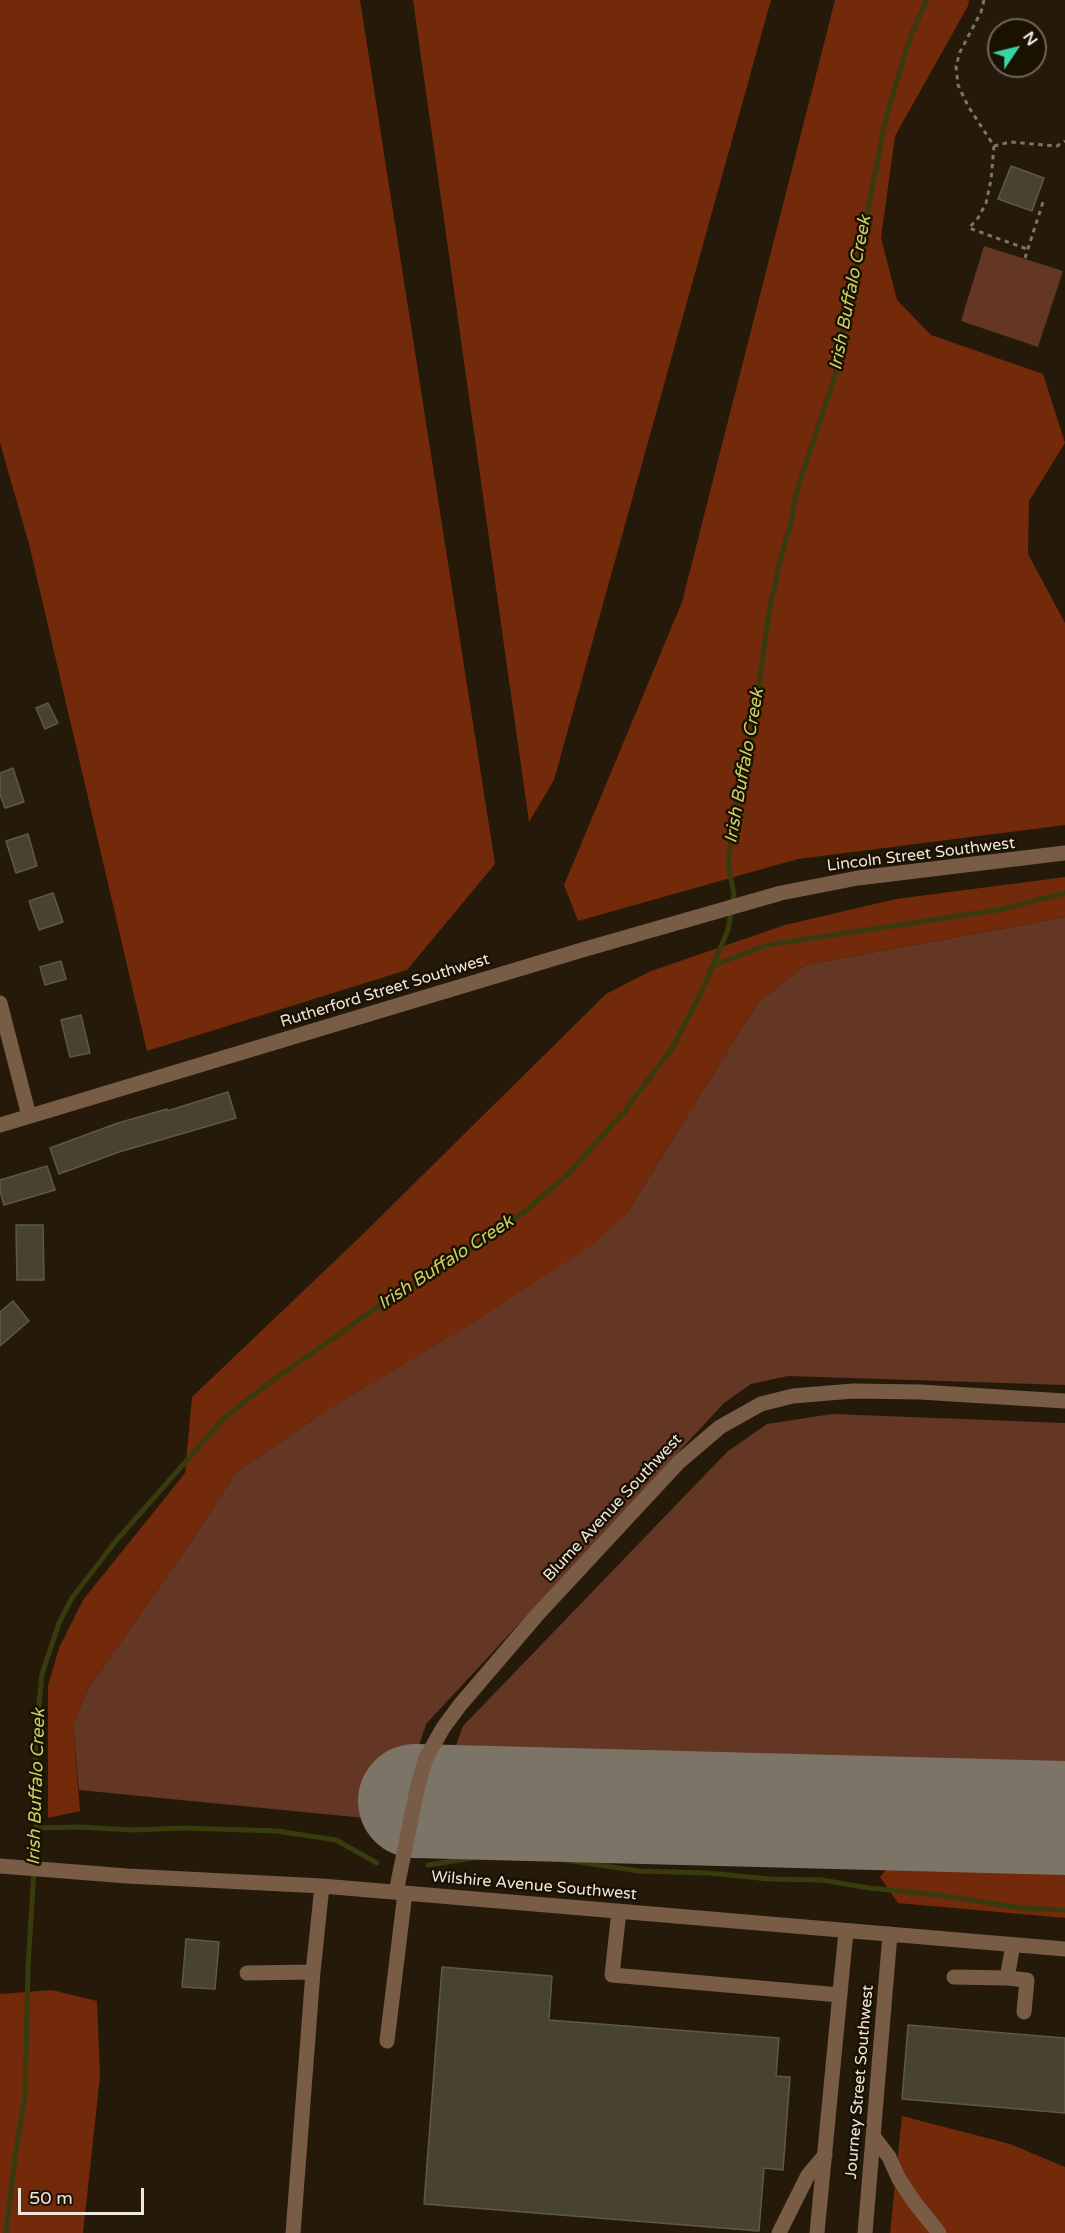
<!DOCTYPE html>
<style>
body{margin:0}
#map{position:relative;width:1065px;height:2233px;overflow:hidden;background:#251a0a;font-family:"Varela Round",sans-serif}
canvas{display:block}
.north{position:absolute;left:987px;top:18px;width:60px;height:60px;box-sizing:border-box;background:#1b1103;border:2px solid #6f665a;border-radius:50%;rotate:55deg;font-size:16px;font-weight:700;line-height:24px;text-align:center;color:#ede6dc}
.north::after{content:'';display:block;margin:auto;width:21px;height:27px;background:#39d4a5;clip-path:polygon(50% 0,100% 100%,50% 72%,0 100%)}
.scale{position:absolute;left:18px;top:2188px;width:126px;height:27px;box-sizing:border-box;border:3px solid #ede6dc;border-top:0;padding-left:8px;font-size:18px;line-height:21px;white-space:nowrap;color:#ede6dc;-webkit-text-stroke:4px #1b1103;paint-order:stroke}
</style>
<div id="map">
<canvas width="1065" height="2233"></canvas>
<div class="north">N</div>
<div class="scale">50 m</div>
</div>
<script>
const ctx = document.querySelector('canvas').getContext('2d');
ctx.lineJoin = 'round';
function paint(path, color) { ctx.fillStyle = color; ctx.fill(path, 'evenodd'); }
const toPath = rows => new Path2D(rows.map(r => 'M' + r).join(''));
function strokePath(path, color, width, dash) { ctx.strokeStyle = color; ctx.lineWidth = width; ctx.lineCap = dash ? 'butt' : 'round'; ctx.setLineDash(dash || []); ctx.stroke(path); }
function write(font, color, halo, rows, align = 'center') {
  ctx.font = font + ' "Varela Round",sans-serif'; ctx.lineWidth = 5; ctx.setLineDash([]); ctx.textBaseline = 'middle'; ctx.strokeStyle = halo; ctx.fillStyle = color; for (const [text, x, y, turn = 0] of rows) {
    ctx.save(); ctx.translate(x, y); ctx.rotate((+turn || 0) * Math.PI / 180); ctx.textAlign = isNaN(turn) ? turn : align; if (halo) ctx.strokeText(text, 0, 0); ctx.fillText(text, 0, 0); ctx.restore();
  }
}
const green = toPath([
 [984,246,1063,271,1038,347,961,321],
 [1065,917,1065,1385,788,1376,751,1384,724,1403,426,1724,395,1821,79,1790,73,1726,87,1690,192,1540,236,1472,321,1414,626,1214,758,1002,805,965],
 [832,1414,1065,1423,1065,1787,444,1778,463,1726,727,1452,767,1424]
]);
const forest = toPath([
 [0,0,360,0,495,864,407,970,147,1051,29,544,0,443],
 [413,0,771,0,554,780,529,822],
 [835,0,969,0,968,6,895,136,881,238,897,300,931,335,1043,374,1065,443,1029,501,1028,554,1065,623,1065,825,798,859,578,921,564,885,682,602],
 [1065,877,1065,917,805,965,758,1002,626,1214,592,1245,476,1321,321,1414,236,1472,192,1540,87,1690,73,1727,80,1811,48,1818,48,1686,59,1648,83,1600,185,1473,192,1397,361,1236,606,994,651,971,785,925,896,899],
 [917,1844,956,1847,1065,1849,1065,1918,898,1903,880,1877,894,1860],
 [52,1990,97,2001,100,2076,83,2233,0,2233,0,1994],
 [902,2116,1010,2144,1065,2167,1065,2233,890,2233]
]);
const stream = toPath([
 [712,966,767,945,998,910,1065,893],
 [36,1828,78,1827,133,1830,184,1828,277,1831,336,1840,377,1863],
 [428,1865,492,1855,546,1857,639,1871,708,1873,769,1879,822,1880,869,1888,938,1895,1022,1908,1065,1910],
 [6,2233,15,2157,25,2097,28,1968,38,1802,35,1744,42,1674,59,1623,72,1598,115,1542,224,1418,268,1384,389,1299,457,1259,523,1213,569,1173,621,1115,625,1113,628,1106,671,1050,700,995,728,930,734,894,728,865,737,795,750,744,760,684,760,675,770,606,781,557,792,519,796,493,835,376,848,299,852,293,886,117,911,35,927,0]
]);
const runway = toPath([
 [415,1801,1065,1818]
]);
const building = toPath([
 [1011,166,1044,178,1032,211,998,199,1011,166],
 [48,703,58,723,45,729,36,708,48,703],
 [13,768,24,802,5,808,0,794,0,773,13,768],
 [28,834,37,866,16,873,6,841,28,834],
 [53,893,63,922,39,930,29,901,53,893],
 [61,961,66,979,45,985,40,967,61,961],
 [81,1015,90,1053,70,1057,61,1020,81,1015],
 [228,1092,236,1118,119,1152,59,1174,50,1148,118,1123,167,1109,167,1111,228,1092],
 [47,1166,55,1190,4,1205,0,1191,0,1180,47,1166],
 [16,1225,43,1225,44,1280,17,1280,16,1225],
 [13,1301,29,1321,0,1346,0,1312,13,1301],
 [186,1939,219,1942,215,1989,182,1987,186,1939],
 [442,1967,552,1976,549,2020,779,2038,776,2076,790,2077,783,2170,764,2168,759,2231,424,2204,442,1967],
 [908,2025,1065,2038,1065,2113,902,2099,908,2025]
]);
const path = toPath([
 [984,0,981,12,960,52,956,66,958,85,968,106,994,146,1010,142,1057,146,1065,141],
 [994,146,991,180,986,203,978,218,969,228,1027,249],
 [1025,258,1043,202]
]);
const minor = toPath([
 [0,1003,29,1116],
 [0,1125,582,950,781,893,858,878,1065,853],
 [0,1866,127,1876,322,1886,1065,1949],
 [396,1892,418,1785,426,1758,443,1728,460,1705,537,1615,679,1462,720,1427,761,1404,793,1396,853,1391,920,1392,1065,1401],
 [619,1911,612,1975,840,1995],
 [247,1973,313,1972,322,1886],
 [954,1977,1007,1978,1013,1945],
 [1007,1978,1027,1980,1024,2012],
 [387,2041,405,1893],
 [873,2136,889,2157,899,2179,915,2203,939,2233],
 [293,2233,313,1972],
 [779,2233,808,2175,825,2155],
 [817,2233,846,1931],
 [865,2233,890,1934]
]);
const streetNames = [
 ["Lincoln Street Southwest",921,855,-7],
 ["Rutherford Street Southwest",385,991,-17],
 ["Blume Avenue Southwest",613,1508,-47],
 ["Wilshire Avenue Southwest",534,1886,5],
 ["Journey Street Southwest",860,2082,-85]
];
const waterNames = [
 ["Irish Buffalo Creek",851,293,-79],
 ["Irish Buffalo Creek",745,766,-80],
 ["Irish Buffalo Creek",446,1263,-33],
 ["Irish Buffalo Creek",37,1787,-88]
];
paint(green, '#643624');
paint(forest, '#722a0a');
strokePath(stream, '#383b0d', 5);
strokePath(runway, '#7c7466', 114);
paint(building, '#484330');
strokePath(building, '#5e5944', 1.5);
strokePath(path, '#7d7466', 3, [4.5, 4.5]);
strokePath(minor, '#785c46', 15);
write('16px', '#ede6dc', '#1b1103', streetNames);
write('italic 18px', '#c9d260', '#1b1103', waterNames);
</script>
